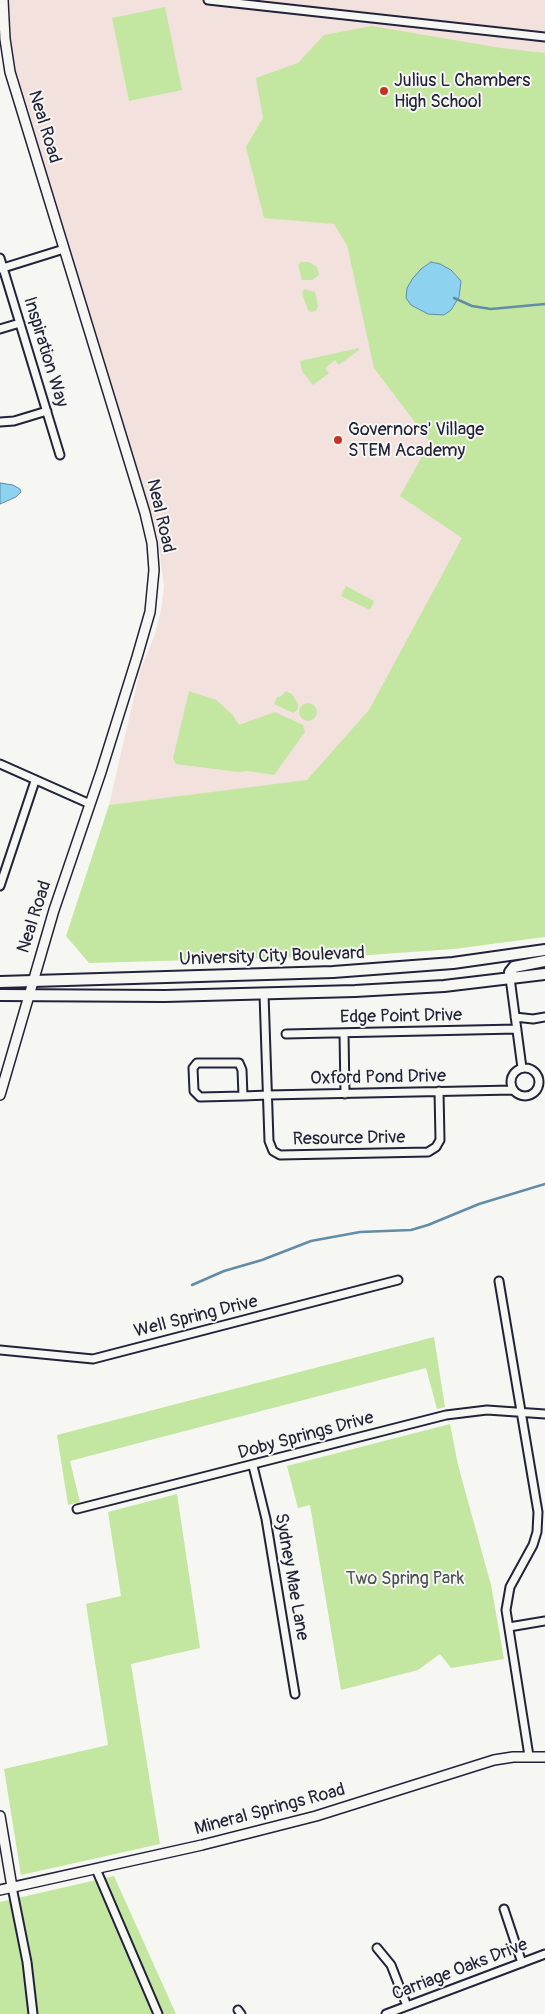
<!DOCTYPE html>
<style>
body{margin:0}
canvas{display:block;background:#f6f6f2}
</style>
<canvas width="545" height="2014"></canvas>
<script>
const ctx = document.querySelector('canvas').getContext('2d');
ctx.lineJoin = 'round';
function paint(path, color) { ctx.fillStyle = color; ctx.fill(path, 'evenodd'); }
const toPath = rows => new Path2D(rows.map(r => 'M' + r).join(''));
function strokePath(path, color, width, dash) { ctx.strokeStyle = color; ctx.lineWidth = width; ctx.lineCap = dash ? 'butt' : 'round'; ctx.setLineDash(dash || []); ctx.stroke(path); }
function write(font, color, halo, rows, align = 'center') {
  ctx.font = font + ' Pangolin,sans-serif'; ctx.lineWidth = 4; ctx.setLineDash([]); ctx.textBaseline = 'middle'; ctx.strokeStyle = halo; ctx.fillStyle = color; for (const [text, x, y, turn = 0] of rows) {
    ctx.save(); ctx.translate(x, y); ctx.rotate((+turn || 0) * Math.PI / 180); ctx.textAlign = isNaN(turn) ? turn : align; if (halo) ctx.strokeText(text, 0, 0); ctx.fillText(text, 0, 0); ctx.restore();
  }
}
const built = toPath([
 [9,0,545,0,545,771,109,805,140,671,155,634,161,610,164,587,158,538,16,70,11,38]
]);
const green = toPath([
 [165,7,182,90,129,101,112,18],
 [372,26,501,48,545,53,545,937,454,949,369,955,89,963,66,936,109,805,307,780,369,710,462,538,400,496,430,442,374,368,347,245,334,224,264,218,246,147,263,118,256,78,298,63,324,35],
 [301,262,309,262,317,267,319,275,312,280,302,280,298,265],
 [304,289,315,292,318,306,316,311,311,312,308,310,302,293],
 [359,348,359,350,339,365,335,360,325,368,329,373,313,385,302,371,300,361],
 [346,586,374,601,370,610,341,596],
 [189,691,216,700,232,714,239,725,275,712,303,725,305,732,274,775,247,771,238,772,176,764,173,758],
 [286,691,292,694,298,704,298,709,293,713,274,704,277,697,281,696],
 '299 712a9 9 0 1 1 18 0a9 9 0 1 1-18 0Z',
 [434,1337,445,1407,437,1409,426,1368,70,1461,80,1502,68,1505,57,1435],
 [450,1424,458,1465,491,1585,504,1659,451,1668,440,1654,418,1670,341,1690,310,1505,298,1508,287,1466],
 [177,1494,200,1648,131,1664,160,1844,21,1875,4,1769,108,1745,86,1604,121,1596,108,1512],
 [114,1876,176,2014,0,2014,0,1902]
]);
const water = toPath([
 [431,262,440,264,451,270,461,281,459,297,451,310,444,315,428,314,411,305,406,298,407,288,413,278,421,269,431,262],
 [0,483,13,485,20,489,21,492,16,497,0,504,0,483]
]);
const stream = toPath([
 [454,298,472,306,491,309,545,304],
 [192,1285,224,1271,262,1260,311,1241,360,1232,411,1230,428,1225,479,1204,545,1184]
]);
const minor = toPath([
 [208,0,545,37],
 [0,258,60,455],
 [0,269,64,249],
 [0,329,20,323],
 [0,422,14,421,47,411],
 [0,764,90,804],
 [0,886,35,781],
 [510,978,522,1068],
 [264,994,269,1141,273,1151,280,1155,428,1152,436,1147,440,1140,439,1091],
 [515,1017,533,1019,545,1017],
 [344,1033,345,1094],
 [286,1034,517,1029],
 '511 1082a14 14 0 1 1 28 0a14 14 0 1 1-28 0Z',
 [243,1096,242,1070,239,1063,197,1063,193,1068,194,1091,200,1097,243,1096,268,1095,513,1090],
 [499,1281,538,1512,537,1532,533,1545,510,1587,506,1610,529,1756],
 [0,1350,93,1359,398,1280],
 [253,1466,266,1519,295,1694],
 [77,1509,446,1415,487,1410,545,1414],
 [509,1627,545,1621],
 [96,1869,158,2014],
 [12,1887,27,1962,33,2014],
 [504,1909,522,1963],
 [377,1948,391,1965,407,2006],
 [238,2010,241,2014],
 [386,2014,545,1954]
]);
const tertiary = toPath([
 [0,1095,54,910,101,772,137,657,150,612,154,570,152,543,145,513,10,72,5,39,3,0],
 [0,1816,12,1887],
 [0,1890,202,1845,316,1816,494,1760,513,1757,545,1757]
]);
const secondary = toPath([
 [510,978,510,972,514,967,545,961],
 [0,982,333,972,453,963,545,950],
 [0,995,165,996,355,991,444,986,545,974]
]);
const markers = [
 [384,91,5,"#c8321e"],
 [338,440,5,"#c8321e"]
];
const poiNames = [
 ["Julius L Chambers",394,81],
 ["High School",394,102],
 ["Governors' Village",348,430],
 ["STEM Academy",348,451]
];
const streetNames = [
 ["Neal Road",44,127,73],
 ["Inspiration Way",45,352,73],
 ["Neal Road",160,516,77],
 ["Neal Road",35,917,-72],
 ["University City Boulevard",272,957,-2],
 ["Edge Point Drive",401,1017,-1],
 ["Oxford Pond Drive",378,1078,-1],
 ["Resource Drive",349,1139,-1],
 ["Well Spring Drive",196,1317,-14],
 ["Doby Springs Drive",306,1436,-15],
 ["Sydney Mae Lane",291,1577,80],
 ["Mineral Springs Road",270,1810,-15],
 ["Carriage Oaks Drive",460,1970,-21]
];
const parkNames = [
 ["Two Spring Park",405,1579]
];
paint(built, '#f2e1dc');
paint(green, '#c3e7a1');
paint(water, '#8dd3ef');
strokePath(water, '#628ca7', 1);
strokePath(stream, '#628ca7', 2.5);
strokePath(minor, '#22223b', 11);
strokePath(tertiary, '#22223b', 12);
strokePath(secondary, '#22223b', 14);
strokePath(minor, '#f6f6f2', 7);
strokePath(tertiary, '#f6f6f2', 9);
strokePath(secondary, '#f6f6f2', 10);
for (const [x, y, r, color] of markers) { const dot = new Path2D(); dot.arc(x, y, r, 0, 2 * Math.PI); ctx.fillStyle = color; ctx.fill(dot); strokePath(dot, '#f6f6f2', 2); }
write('18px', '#22223b', '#f6f6f2', poiNames, 'left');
write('18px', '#22223b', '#f6f6f2', streetNames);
write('18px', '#4a5354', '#f6f6f2', parkNames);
</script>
